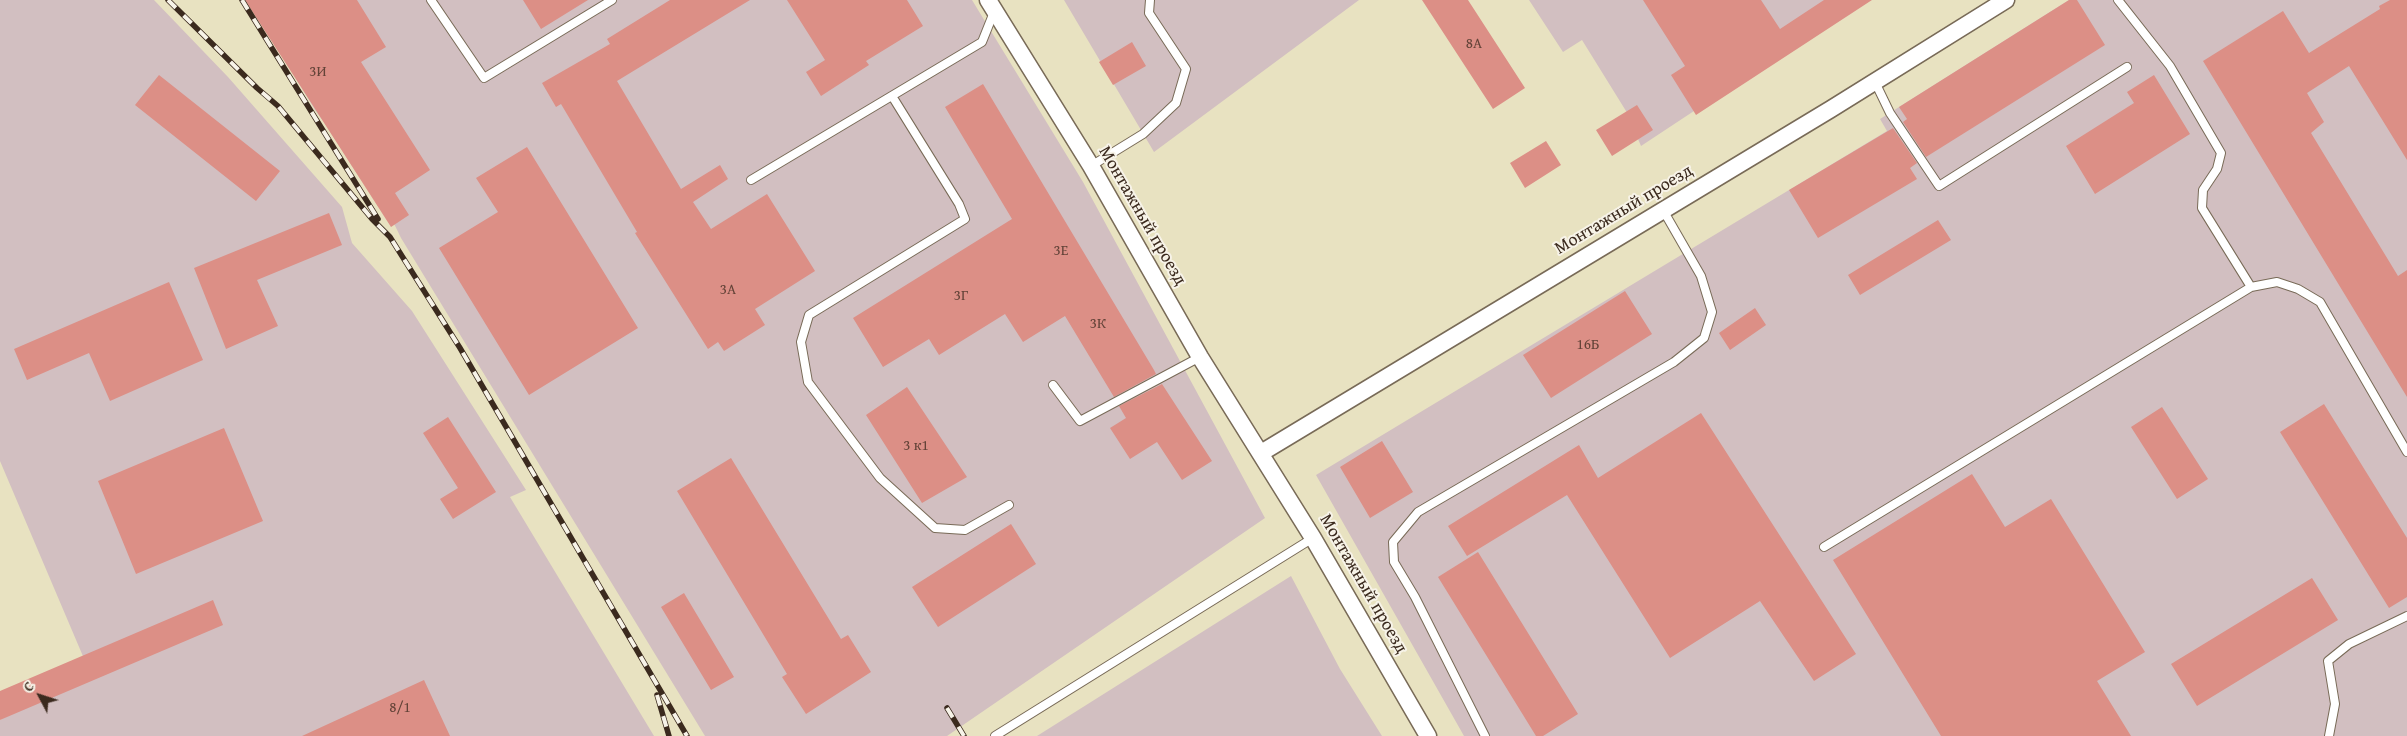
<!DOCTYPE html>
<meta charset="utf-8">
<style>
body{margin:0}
#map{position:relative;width:2407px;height:736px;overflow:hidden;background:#e8e2c1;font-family:"Gentium Book Plus",serif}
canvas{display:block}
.north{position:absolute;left:15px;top:671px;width:50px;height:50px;-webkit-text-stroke:4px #f7f3e8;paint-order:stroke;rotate:310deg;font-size:14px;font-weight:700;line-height:20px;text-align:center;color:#3b2a1e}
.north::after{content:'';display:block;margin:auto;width:18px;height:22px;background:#3b2a1e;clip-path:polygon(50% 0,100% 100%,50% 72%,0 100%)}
</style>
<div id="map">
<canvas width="2407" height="736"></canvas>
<div class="north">С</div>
</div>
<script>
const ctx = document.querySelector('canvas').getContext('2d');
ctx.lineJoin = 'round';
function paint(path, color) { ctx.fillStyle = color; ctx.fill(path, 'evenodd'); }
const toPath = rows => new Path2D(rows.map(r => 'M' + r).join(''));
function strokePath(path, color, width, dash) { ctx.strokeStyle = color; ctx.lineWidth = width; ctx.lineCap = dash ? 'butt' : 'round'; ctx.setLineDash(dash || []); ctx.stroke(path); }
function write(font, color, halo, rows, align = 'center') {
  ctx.font = font + ' "Gentium Book Plus",serif'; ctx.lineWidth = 4; ctx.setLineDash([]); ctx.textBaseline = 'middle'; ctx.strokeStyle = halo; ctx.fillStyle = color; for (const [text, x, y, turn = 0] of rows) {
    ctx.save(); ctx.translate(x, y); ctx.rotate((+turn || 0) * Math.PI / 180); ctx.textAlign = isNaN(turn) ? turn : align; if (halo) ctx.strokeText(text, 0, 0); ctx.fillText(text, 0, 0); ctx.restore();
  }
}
const industrial = toPath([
 [0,0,154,0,228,77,342,207,352,243,412,311,526,490,510,497,654,736,0,736,0,720,88,668,0,461],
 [249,0,972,0,1083,182,1265,518,947,736,705,736,401,238,384,203,315,110],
 [1064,0,1359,0,1154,152],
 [1529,0,1862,0,1641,146,1626,111,1582,40,1563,52],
 [2069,0,2407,0,2407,736,1464,736,1316,475,1887,131,1880,119],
 [1291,576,1340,669,1382,736,1037,736]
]);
const building = toPath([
 [245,0,357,0,386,47,361,62,430,170,395,193,409,215,391,227],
 [523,0,588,0,541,29],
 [670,0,750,0,617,81,681,189,720,165,728,179,693,202,711,229,767,194,815,271,755,309,765,325,724,351,718,342,708,349,635,233,637,232,561,104,556,107,542,83,610,44,607,39],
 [787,0,907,0,923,26,866,61,869,65,821,96,806,72,825,60],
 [1422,0,1468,0,1525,88,1493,109],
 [1643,0,1761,0,1780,29,1824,0,1872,0,1696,115,1671,75,1685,66],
 [2069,0,2077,0,2105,45,1926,157,1903,122,1907,119,1899,107],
 [2390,0,2407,0,2407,160,2349,66,2307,93,2324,122,2311,133,2398,276,2407,270,2407,397,2203,61,2283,11,2309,53,2380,9,2379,6],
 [1132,42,1146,66,1113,85,1099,62],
 [159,75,280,171,256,201,135,105],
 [2154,75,2190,134,2095,194,2066,146,2134,103,2127,92],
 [983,84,1154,370,1156,374,1114,397,1065,316,1023,342,1005,314,939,355,929,339,883,367,853,318,1012,219,945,107],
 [1637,105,1653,130,1612,156,1596,130],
 [1893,128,1917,163,1910,168,1917,179,1818,238,1789,190],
 [1546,141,1561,165,1525,188,1510,163],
 [527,147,638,328,529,395,439,248,498,212,476,178],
 [329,213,342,245,257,280,278,326,226,349,194,268],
 [1938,220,1951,240,1860,295,1848,275],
 [169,282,203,360,110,401,89,353,27,380,14,349],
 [1625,291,1652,334,1551,398,1523,355],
 [1755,308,1766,325,1730,350,1719,333],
 [1162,384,1212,461,1182,480,1157,442,1130,459,1110,428,1126,418,1119,406],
 [907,387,967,477,922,503,866,415],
 [2324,404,2407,538,2407,597,2389,608,2280,432],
 [2162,407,2208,479,2177,499,2131,427],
 [1701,413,1856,654,1814,681,1760,601,1670,658,1567,495,1467,556,1448,526,1579,445,1598,478],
 [448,417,496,492,453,519,440,499,458,488,423,433],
 [224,428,263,521,136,574,98,481],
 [1382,441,1413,492,1370,518,1340,467],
 [731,458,841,639,848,635,871,672,806,714,782,677,787,674,677,491],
 [1972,474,2005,527,2051,499,2145,652,2097,681,2131,736,1941,736,1833,560],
 [1011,524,1036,564,938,627,912,587],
 [1478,552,1578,714,1543,736,1536,736,1438,577],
 [2312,578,2338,620,2197,706,2171,664],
 [684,593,734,677,711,690,661,607],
 [213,600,223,625,0,720,0,691],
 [424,680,450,736,302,736]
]);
const service = toPath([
 [431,0,484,78,612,0],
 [2118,0,2170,66,2221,153,2217,169,2203,190,2202,208,2251,287],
 [1875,82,1890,113,1939,186,2127,67],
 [892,96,959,204,965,219,809,315,801,342,808,382,880,478,935,528,965,530,1009,505],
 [1091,166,1143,134,1176,103,1186,69,1149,13,1150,0],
 [751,180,982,42,994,12],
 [1053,385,1080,421,1200,357],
 [1824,547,2251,287,2277,282,2298,289,2320,302,2407,452],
 [995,736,1313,538],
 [1485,736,1415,597,1394,562,1393,542,1418,512,1674,362,1704,338,1712,312,1701,276,1663,210],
 [2329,736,2335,704,2328,661,2349,644,2407,616]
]);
const minor = toPath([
 [988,0,1091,166,1200,357,1313,538,1428,736],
 [1261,453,1831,109,2006,0]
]);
const rail = toPath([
 [168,0,257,88,278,106,372,219,390,237,460,348,687,736],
 [242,0,378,219],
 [657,695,669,736],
 [947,708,964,736]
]);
const numberNames = [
 ["8А",1474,44],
 ["3И",318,72],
 ["3Е",1061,251],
 ["3А",728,290],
 ["3Г",961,296],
 ["3К",1098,324],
 ["16Б",1588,345],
 ["3 к1",916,446],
 ["8/1",400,708]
];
const streetNames = [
 ["Монтажный проезд",1624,210,-31],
 ["Монтажный проезд",1142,216,60],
 ["Монтажный проезд",1363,584,60]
];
paint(industrial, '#d2bfc1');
paint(building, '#dc8f86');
strokePath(service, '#786a57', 10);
strokePath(minor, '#786a57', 19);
strokePath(service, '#fff', 8);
strokePath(minor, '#fff', 16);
strokePath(rail, '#3b2a1e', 5.5);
strokePath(rail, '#f7f3e8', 4, [11]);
write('15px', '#634338', null, numberNames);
write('18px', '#3b2a1e', '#f7f3e8', streetNames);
</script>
